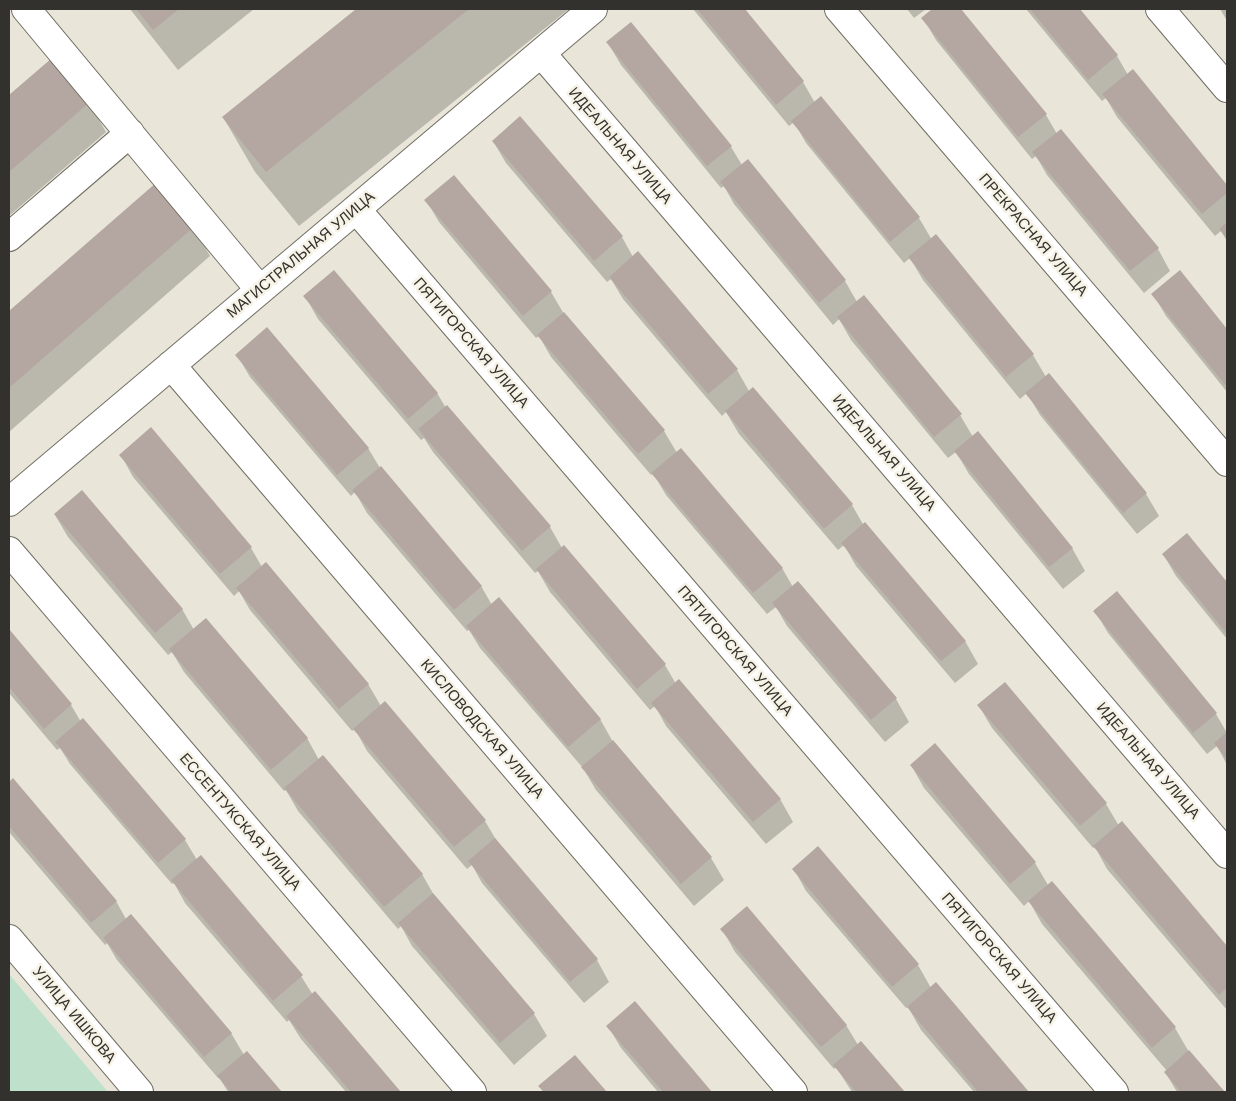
<!DOCTYPE html>
<meta charset="utf-8">
<style>
body{margin:0}
#map{position:relative;width:1236px;height:1101px;overflow:hidden;background:#e9e5d9;font-family:"Work Sans",sans-serif}
canvas{display:block}
.frame{position:absolute;inset:0;border:10px solid #33312d;pointer-events:none}
</style>
<div id="map">
<canvas width="1236" height="1101"></canvas>
<div class="frame"></div>
</div>
<script>
const ctx = document.querySelector('canvas').getContext('2d');
ctx.lineJoin = 'round';
function paint(path, color) { ctx.fillStyle = color; ctx.fill(path, 'evenodd'); }
const toPath = rows => new Path2D(rows.map(r => 'M' + r).join(''));
function strokePath(path, color, width, dash) { ctx.strokeStyle = color; ctx.lineWidth = width; ctx.lineCap = dash ? 'butt' : 'round'; ctx.setLineDash(dash || []); ctx.stroke(path); }
function write(font, color, halo, rows, align = 'center') {
  ctx.font = font + ' "Work Sans",sans-serif'; ctx.lineWidth = 5; ctx.setLineDash([]); ctx.textBaseline = 'middle'; ctx.strokeStyle = halo; ctx.fillStyle = color; for (const [text, x, y, turn = 0] of rows) {
    ctx.save(); ctx.translate(x, y); ctx.rotate((+turn || 0) * Math.PI / 180); ctx.textAlign = isNaN(turn) ? turn : align; if (halo) ctx.strokeText(text, 0, 0); ctx.fillText(text, 0, 0); ctx.restore();
  }
}
const green = toPath([
 [9,974,108,1092,9,1092]
]);
const shadow = toPath([
 [130,9,254,9,178,70],
 [358,9,569,9,299,226,255,172,223,117],
 [693,9,743,9,803,82,815,103,919,218,932,240,936,236,1033,355,1046,377,1049,375,1146,494,1159,516,1137,534,1040,415,1027,393,1020,399,923,280,910,258,904,263,806,143,794,122,789,126],
 [907,9,926,9,914,18],
 [934,9,959,9,1046,115,1057,134,1158,249,1170,271,1144,293,1047,175,1036,156,1032,159,936,40,923,18],
 [1026,9,1078,9,1117,56,1128,75,1132,71,1227,187,1227,241,1221,231,1215,236,1117,117,1106,98,1102,101],
 [1220,9,1227,9,1227,21],
 [608,43,731,147,742,165,748,160,845,281,857,302,960,415,973,437,1072,548,1085,571,1063,589,969,474,956,452,948,458,851,340,839,319,833,325,734,204,724,186,721,188,621,65],
 [52,60,89,102,106,132,9,216,9,97],
 [493,141,622,237,633,257,737,370,749,391,753,389,852,505,864,526,965,641,978,664,955,683,856,566,844,545,838,550,739,434,726,412,722,416,623,299,611,279,607,282,506,163],
 [453,177,551,292,564,314,664,431,677,453,782,568,793,587,798,583,896,699,909,722,885,742,787,626,776,607,767,614,666,495,653,473,651,475,551,357,539,336,536,338,439,222,426,200],
 [156,184,194,227,210,256,9,432,9,313],
 [1179,272,1227,331,1227,392,1166,316,1153,294],
 [305,296,437,393,446,408,447,406,550,527,562,548,665,665,676,684,780,799,793,822,766,844,666,726,655,706,650,710,550,592,538,571,535,573,433,452,424,438,421,440,318,319],
 [237,355,368,448,380,468,481,586,492,605,600,719,613,742,711,858,724,880,694,906,596,790,583,768,480,648,469,630,467,631,367,513,355,492,351,496,250,377],
 [151,429,251,548,262,567,368,684,381,706,485,821,498,843,597,960,609,982,584,1003,482,883,472,865,467,869,367,751,355,729,352,731,250,610,239,591,234,596,133,477,121,455],
 [55,515,182,609,194,630,307,738,319,760,323,757,422,874,435,897,534,1014,547,1036,514,1065,412,946,401,926,398,929,298,811,286,790,284,791,184,672,172,652,168,655,68,537],
 [1187,535,1227,584,1227,639,1176,576,1163,554],
 [1095,611,1216,714,1227,733,1227,765,1217,746,1207,754,1108,633],
 [9,631,71,705,81,722,83,719,185,840,197,860,301,976,313,995,315,993,400,1092,346,1092,301,1039,289,1020,287,1022,185,903,174,883,172,884,70,764,60,748,57,750,9,693],
 [979,706,1106,804,1119,826,1122,823,1227,948,1227,1010,1107,869,1095,847,1093,848,992,728],
 [935,745,1035,863,1048,885,1051,882,1175,1028,1189,1052,1224,1092,1177,1092,1165,1072,1167,1071,1042,924,1029,901,1024,906,924,788,911,765],
 [13,780,116,901,126,919,231,1033,244,1055,247,1052,281,1092,228,1092,219,1077,218,1078,117,960,107,943,105,945,9,832,9,783],
 [794,869,918,965,931,988,936,984,1028,1092,974,1092,921,1030,908,1007,906,1008,806,891],
 [722,929,846,1025,858,1045,861,1043,903,1092,852,1092,836,1067,834,1069,735,952],
 [635,1003,710,1092,658,1092,621,1048,608,1026],
 [575,1056,605,1092,543,1092,540,1086]
]);
const building = toPath([
 [136,9,179,9,153,30],
 [356,9,469,9,266,172,222,117],
 [697,9,745,9,804,81,776,105],
 [932,9,961,9,1047,114,1018,137,921,18],
 [1030,9,1080,9,1118,55,1088,80],
 [631,22,732,146,707,166,606,42],
 [52,58,90,102,9,172,9,95],
 [1133,69,1227,185,1227,193,1202,214,1102,94],
 [821,96,920,217,890,242,791,121],
 [520,116,623,236,594,261,492,141],
 [1061,129,1159,248,1130,271,1032,152],
 [748,159,846,280,819,303,720,182],
 [454,175,552,291,523,316,424,200],
 [157,182,195,226,9,388,9,311],
 [1227,222,1227,239,1219,229],
 [936,234,1034,354,1006,377,908,257],
 [638,251,738,369,708,394,609,277],
 [334,270,438,393,408,419,303,296],
 [1180,270,1227,329,1227,387,1151,294],
 [864,295,962,414,934,437,837,317],
 [564,312,665,430,638,454,537,335],
 [267,327,369,448,337,475,235,355],
 [1049,373,1147,493,1123,513,1025,393],
 [753,387,853,504,824,529,725,411],
 [447,405,551,526,522,551,418,429],
 [151,427,252,547,220,574,119,455],
 [978,431,1073,548,1049,567,954,451],
 [681,448,783,568,753,593,651,473],
 [381,466,482,586,454,610,352,490],
 [82,490,183,609,155,633,54,514],
 [865,522,966,641,941,661,841,543],
 [1187,533,1227,582,1227,634,1162,554],
 [564,545,666,664,637,689,536,569],
 [266,562,369,684,339,709,236,588],
 [798,581,897,698,871,720,772,603],
 [1117,591,1217,713,1193,733,1093,611],
 [499,597,601,719,568,747,466,626],
 [206,618,308,738,271,770,169,649],
 [9,629,72,704,44,729,9,687],
 [679,679,781,799,753,822,651,703],
 [1005,682,1107,803,1080,826,977,705],
 [385,701,486,820,454,847,353,729],
 [83,718,186,839,158,863,55,742],
 [1227,732,1227,760,1214,743],
 [613,740,712,857,681,884,581,767],
 [935,743,1036,862,1010,884,910,765],
 [323,755,423,874,384,907,284,788],
 [13,778,117,901,91,923,9,826,9,782],
 [1122,821,1227,946,1227,988,1219,995,1093,846],
 [495,838,598,959,570,982,468,861],
 [818,846,919,964,892,987,792,869],
 [201,855,303,975,273,1001,171,880],
 [1052,881,1176,1027,1152,1048,1028,901],
 [433,893,535,1013,500,1043,398,923],
 [747,906,847,1025,821,1047,720,929],
 [131,914,232,1033,204,1057,103,938],
 [936,982,1029,1092,978,1092,907,1007],
 [315,991,401,1092,351,1092,286,1016],
 [635,1001,712,1092,663,1092,606,1026],
 [861,1041,905,1092,856,1092,833,1065],
 [1189,1050,1225,1092,1181,1092,1164,1072],
 [247,1051,282,1092,231,1092,217,1076],
 [575,1055,607,1092,544,1092,538,1086]
]);
const minor = toPath([
 [26,9,260,290],
 [839,9,1227,462],
 [1160,9,1227,88],
 [541,53,1227,854],
 [356,209,1114,1092],
 [9,237,130,133],
 [171,365,793,1092],
 [9,502,593,9],
 [9,551,472,1092],
 [9,939,139,1092]
]);
const streetNames = [
 ["ИДЕАЛЬНАЯ УЛИЦА",620,146,49],
 ["ПРЕКРАСНАЯ УЛИЦА",1033,235,49],
 ["МАГИСТРАЛЬНАЯ УЛИЦА",301,255,-40],
 ["ПЯТИГОРСКАЯ УЛИЦА",471,343,49],
 ["ИДЕАЛЬНАЯ УЛИЦА",884,453,49],
 ["ПЯТИГОРСКАЯ УЛИЦА",735,651,49],
 ["КИСЛОВОДСКАЯ УЛИЦА",482,729,49],
 ["ИДЕАЛЬНАЯ УЛИЦА",1148,761,49],
 ["ЕССЕНТУКСКАЯ УЛИЦА",240,822,49],
 ["ПЯТИГОРСКАЯ УЛИЦА",999,958,49],
 ["УЛИЦА ИШКОВА",74,1015,50]
];
paint(green, '#bfe1cc');
paint(shadow, '#0003');
paint(building, '#b4a7a2');
strokePath(minor, '#706d62', 30);
strokePath(minor, '#fff', 28);
write('15px', '#33312d', '#f6f2e6', streetNames);
</script>
